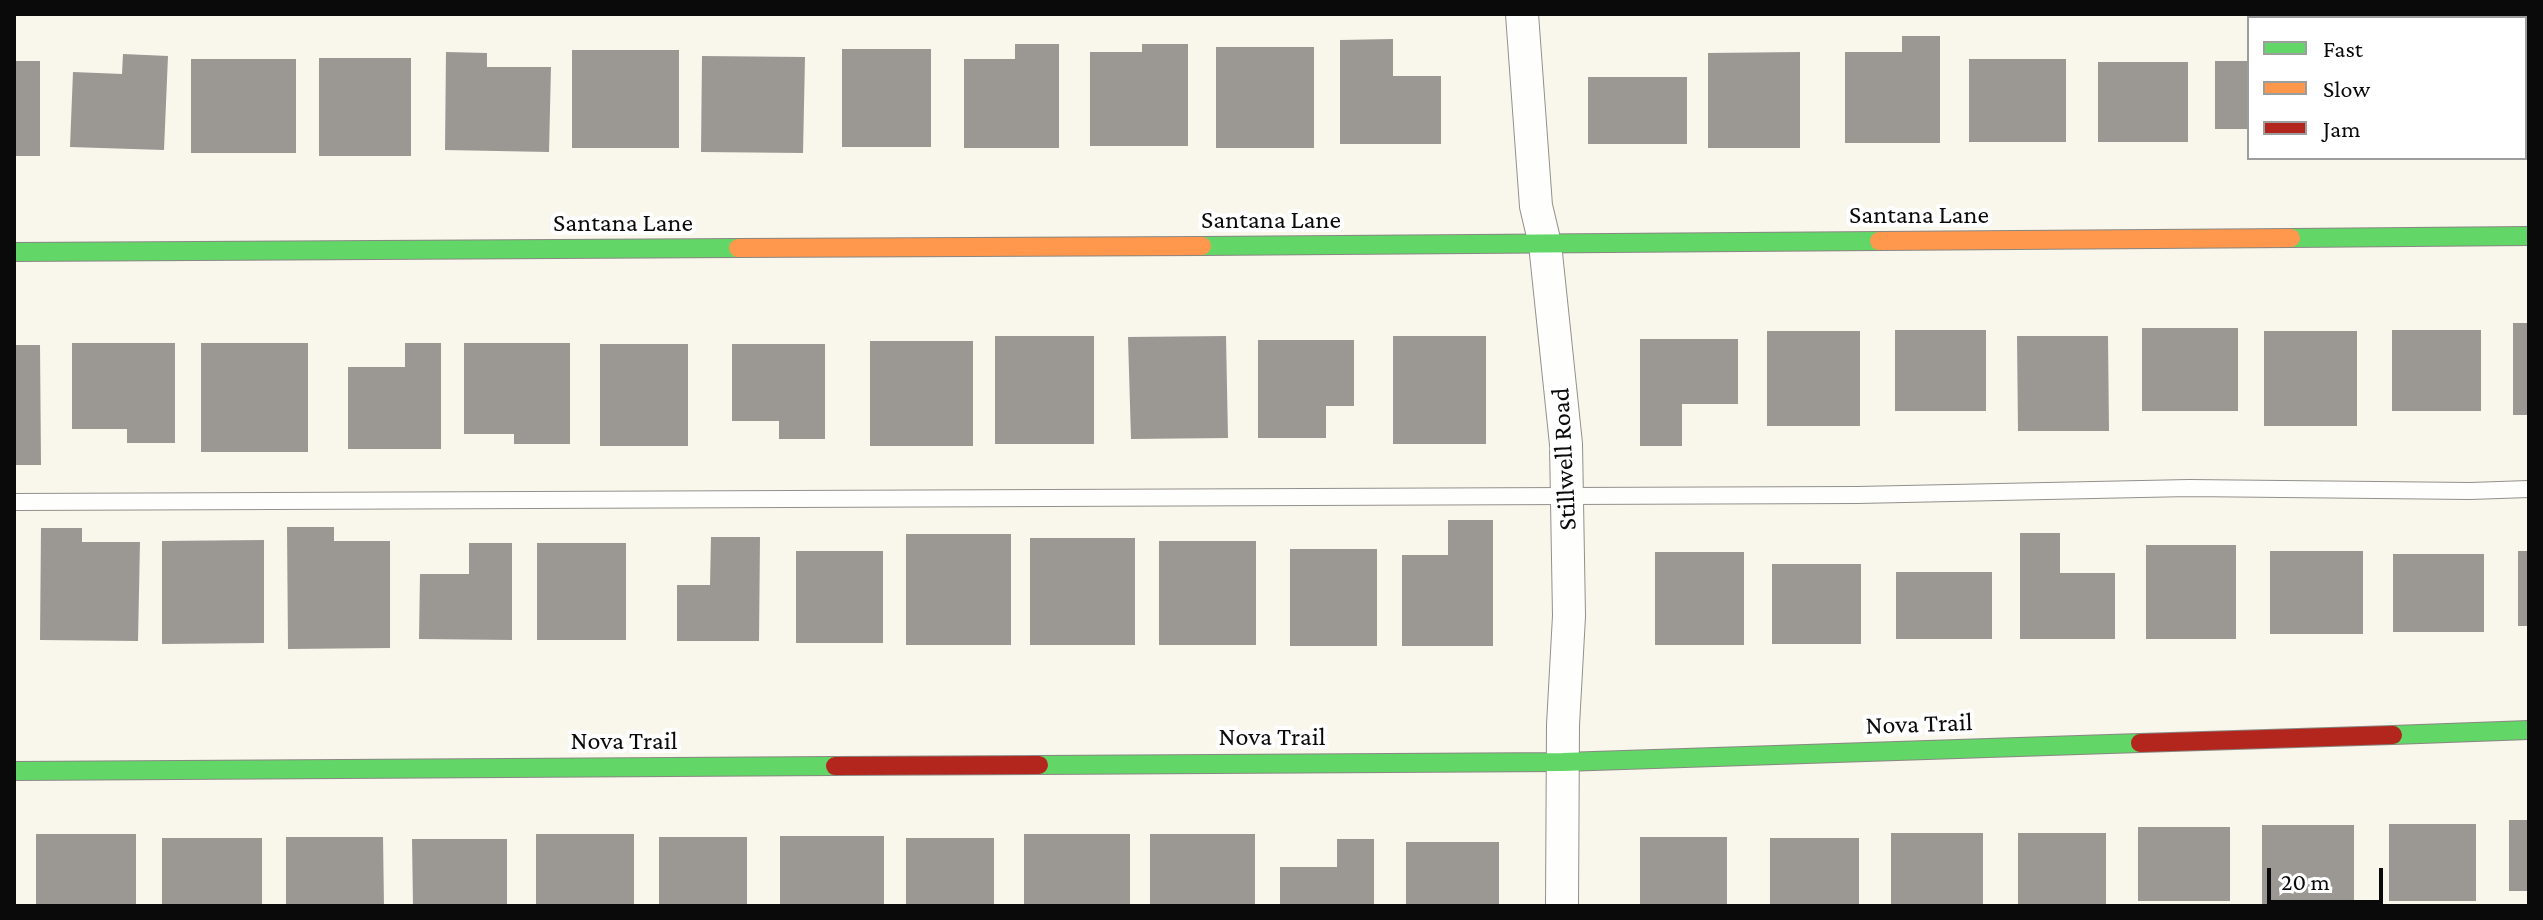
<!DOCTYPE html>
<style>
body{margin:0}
#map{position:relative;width:2543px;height:920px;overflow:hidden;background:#f9f6ec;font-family:"Crimson Pro",serif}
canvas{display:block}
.frame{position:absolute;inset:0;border:16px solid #0a0a0a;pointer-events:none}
.legend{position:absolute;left:2247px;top:16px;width:280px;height:144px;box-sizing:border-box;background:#fff;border:2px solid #9d9d9d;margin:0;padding:10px 14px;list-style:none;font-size:24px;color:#0a0a0a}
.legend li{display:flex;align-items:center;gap:16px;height:40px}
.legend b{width:40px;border:2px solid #9d9d9d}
.scale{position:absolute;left:2267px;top:868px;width:116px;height:36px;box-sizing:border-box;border:4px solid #0a0a0a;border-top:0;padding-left:10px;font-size:24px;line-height:28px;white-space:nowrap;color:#0a0a0a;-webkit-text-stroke:6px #fff;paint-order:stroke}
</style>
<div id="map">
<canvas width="2543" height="920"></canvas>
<div class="frame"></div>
<ul class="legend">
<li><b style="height:10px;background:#63d668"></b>Fast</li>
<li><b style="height:10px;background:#ff974d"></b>Slow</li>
<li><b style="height:10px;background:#b3261e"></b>Jam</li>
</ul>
<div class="scale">20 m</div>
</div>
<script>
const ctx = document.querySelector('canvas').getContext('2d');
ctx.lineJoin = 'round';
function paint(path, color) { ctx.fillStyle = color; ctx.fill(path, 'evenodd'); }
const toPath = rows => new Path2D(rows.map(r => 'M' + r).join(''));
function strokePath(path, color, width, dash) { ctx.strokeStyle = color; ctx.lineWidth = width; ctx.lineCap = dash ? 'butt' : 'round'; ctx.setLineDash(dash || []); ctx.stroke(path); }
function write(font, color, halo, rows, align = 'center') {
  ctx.font = font + ' "Crimson Pro",serif'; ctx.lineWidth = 8; ctx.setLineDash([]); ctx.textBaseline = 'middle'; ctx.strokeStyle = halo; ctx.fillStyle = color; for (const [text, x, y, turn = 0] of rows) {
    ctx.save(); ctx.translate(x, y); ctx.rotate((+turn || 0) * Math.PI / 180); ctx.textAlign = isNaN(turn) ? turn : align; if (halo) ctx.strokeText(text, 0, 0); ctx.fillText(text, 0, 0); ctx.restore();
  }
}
const building = toPath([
 [1902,36,1940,36,1940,143,1845,143,1845,52,1902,52],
 [1393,39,1393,76,1441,76,1441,144,1340,144,1340,40],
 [1015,44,1059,44,1059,148,964,148,964,59,1015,59],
 [1142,44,1188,44,1188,146,1090,146,1090,52,1142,52],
 [2525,44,2529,44,2529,130,2525,130],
 [1216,47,1314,47,1314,148,1216,148],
 [842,49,931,49,931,147,842,147],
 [572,50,679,50,679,148,572,148],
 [446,52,487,53,487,67,551,67,549,152,445,150],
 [1800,52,1800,148,1708,148,1708,53],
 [123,54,168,56,164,150,70,147,73,72,122,74],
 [702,56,805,57,803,153,701,152],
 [319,58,411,58,411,156,319,156],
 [191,59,296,59,296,153,191,153],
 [1969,59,2066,59,2066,142,1969,142],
 [14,61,40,61,40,156,14,156],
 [2215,61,2249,61,2249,129,2215,129],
 [2098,62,2188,62,2188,142,2098,142],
 [1588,77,1687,77,1687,144,1588,144],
 [2513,323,2529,323,2529,415,2513,415],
 [2142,328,2238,328,2238,411,2142,411],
 [1895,330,1986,330,1986,411,1895,411],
 [2392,330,2481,330,2481,411,2392,411],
 [1767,331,1860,331,1860,426,1767,426],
 [2264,331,2357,331,2357,426,2264,426],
 [995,336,1094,336,1094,444,995,444],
 [1226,336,1228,438,1131,439,1128,337],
 [1393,336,1486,336,1486,444,1393,444],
 [2017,336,2108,336,2109,431,2018,431],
 [1640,339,1738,339,1738,404,1682,404,1682,446,1640,446],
 [1258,340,1354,340,1354,406,1326,406,1326,438,1258,438],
 [870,341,973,341,973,446,870,446],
 [72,343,175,343,175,443,127,443,127,429,72,429],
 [201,343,308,343,308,452,201,452],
 [405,343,441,343,441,449,348,449,348,367,405,367],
 [464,343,570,343,570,444,514,444,514,434,464,434],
 [600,344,688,344,688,446,600,446],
 [732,344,825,344,825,439,779,439,779,421,732,421],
 [14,345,40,345,41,465,14,465],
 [1448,520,1493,520,1493,646,1402,646,1402,555,1448,555],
 [287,527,334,527,334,541,390,541,390,648,288,649],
 [41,528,82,528,82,542,140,542,138,641,40,640],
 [2020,533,2060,533,2060,573,2115,573,2115,639,2020,639],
 [906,534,1011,534,1011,645,906,645],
 [711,537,760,537,759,641,677,641,677,585,710,585],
 [1030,538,1135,538,1135,645,1030,645],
 [264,540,264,643,162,644,162,541],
 [1159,541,1256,541,1256,645,1159,645],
 [469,543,512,543,512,640,419,639,420,574,469,574],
 [537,543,626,543,626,640,537,640],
 [2146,545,2236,545,2236,639,2146,639],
 [1290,549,1377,549,1377,646,1290,646],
 [796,551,883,551,883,643,796,643],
 [2270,551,2363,551,2363,634,2270,634],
 [2518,551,2529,551,2529,626,2518,626],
 [1655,552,1744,552,1744,645,1655,645],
 [2393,554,2484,554,2484,632,2393,632],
 [1772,564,1861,564,1861,644,1772,644],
 [1896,572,1992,572,1992,639,1896,639],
 [2509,820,2529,820,2529,891,2509,891],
 [2389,824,2476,824,2476,901,2389,901],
 [2262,825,2354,825,2354,905,2262,905],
 [2138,827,2230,827,2230,901,2138,901],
 [1891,833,1983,833,1983,905,1891,905],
 [2018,833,2106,833,2106,906,2018,906],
 [36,834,136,834,136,906,36,906],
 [536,834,634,834,634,906,536,906],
 [1024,834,1130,834,1130,906,1024,906],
 [1150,834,1255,834,1255,906,1150,906],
 [780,836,884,836,884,906,780,906],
 [286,837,383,837,384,906,286,906],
 [659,837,747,837,747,906,659,906],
 [1640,837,1727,837,1727,906,1640,906],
 [162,838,262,838,262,906,162,906],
 [906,838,994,838,994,906,906,906],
 [1770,838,1859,838,1859,906,1770,906],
 [412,839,507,839,507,906,413,906],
 [1337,839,1374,839,1374,906,1280,906,1280,867,1337,867],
 [1406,842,1499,842,1499,906,1406,906]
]);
const lane = toPath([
 [14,502,1567,496,1857,495,2189,488,2470,491,2529,489]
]);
const street = toPath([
 [1522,14,1536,206,1545,244,1566,444,1569,616,1563,725,1562,906]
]);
const fast = toPath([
 [2291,238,2529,236],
 [1202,246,1879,241],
 [14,252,738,248],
 [2393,735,2529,730],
 [1039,765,1563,762,2140,743],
 [14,771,835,766]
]);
const slow = toPath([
 [1879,241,2291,238],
 [738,248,1202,246]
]);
const jam = toPath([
 [2140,743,2393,735],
 [835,766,1039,765]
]);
const streetNames = [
 ["Santana Lane",1919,215],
 ["Santana Lane",1271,220],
 ["Santana Lane",623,223],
 ["Stillwell Road",1564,459,-93],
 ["Nova Trail",1919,724,-2],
 ["Nova Trail",1272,737],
 ["Nova Trail",624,741]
];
paint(building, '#9b9893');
strokePath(lane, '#92908c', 18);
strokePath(street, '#92908c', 34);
strokePath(fast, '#888782', 20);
strokePath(slow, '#888782', 20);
strokePath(jam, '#888782', 20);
strokePath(lane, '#fefefc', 16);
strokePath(street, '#fefefc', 32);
strokePath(fast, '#63d668', 18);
strokePath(slow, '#ff974d', 18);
strokePath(jam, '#b3261e', 18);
write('26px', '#0a0a0a', '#fff', streetNames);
</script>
